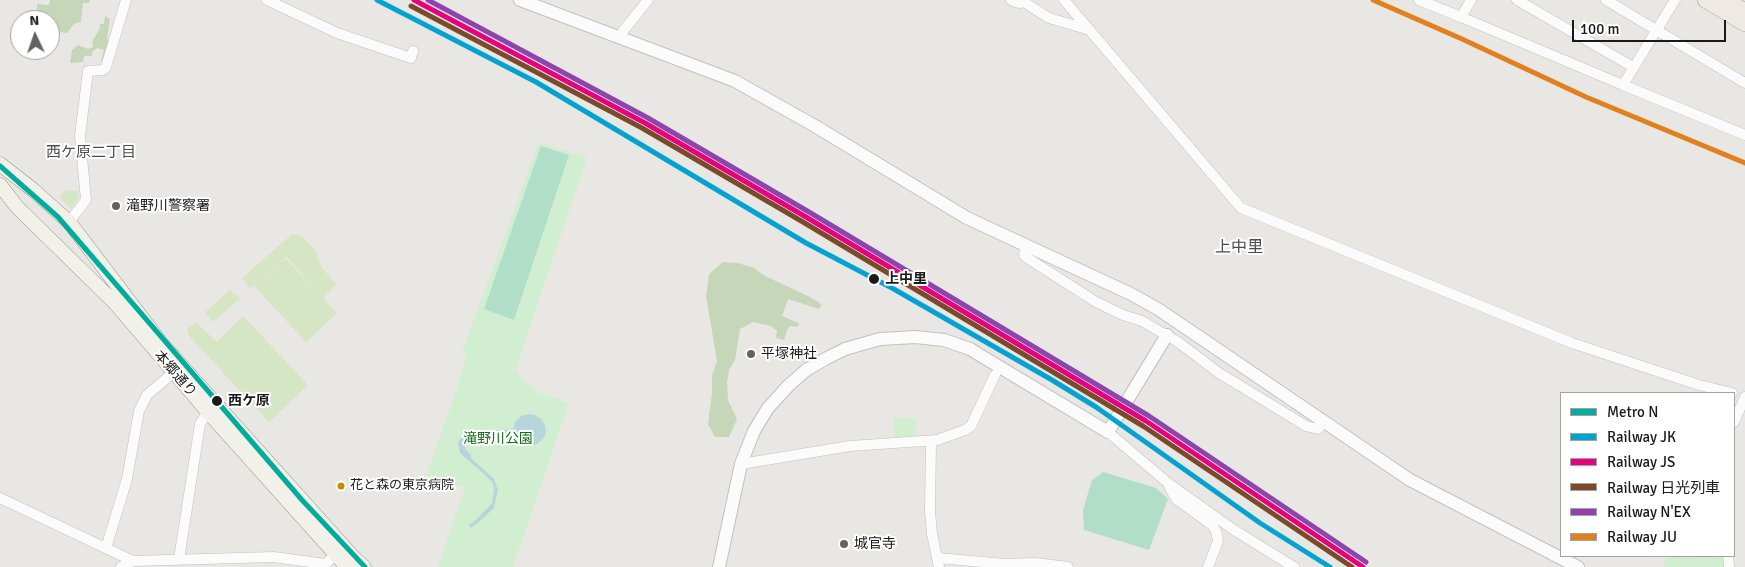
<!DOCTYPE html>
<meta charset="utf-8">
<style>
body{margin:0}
#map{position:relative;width:1745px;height:567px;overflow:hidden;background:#e9e7e3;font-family:Signika,"Noto Sans JP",sans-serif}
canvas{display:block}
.legend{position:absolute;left:1560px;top:392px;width:175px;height:165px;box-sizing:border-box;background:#fff;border:1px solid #a3a3a3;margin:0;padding:6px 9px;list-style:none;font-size:15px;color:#1a1a1a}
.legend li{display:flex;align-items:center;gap:10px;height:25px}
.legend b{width:25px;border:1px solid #a3a3a3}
.north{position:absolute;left:10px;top:10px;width:50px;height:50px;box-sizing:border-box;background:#fff;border:1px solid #a3a3a3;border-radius:50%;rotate:357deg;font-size:14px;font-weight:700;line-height:20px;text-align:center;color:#1a1a1a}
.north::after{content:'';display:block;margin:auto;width:18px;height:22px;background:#626260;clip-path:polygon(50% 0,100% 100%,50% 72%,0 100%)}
.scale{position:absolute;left:1572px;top:20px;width:154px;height:22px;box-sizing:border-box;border:2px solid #1a1a1a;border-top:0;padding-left:6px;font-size:15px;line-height:18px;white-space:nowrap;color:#1a1a1a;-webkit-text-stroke:4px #fff;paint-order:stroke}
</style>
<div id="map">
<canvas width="1745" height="567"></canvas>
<ul class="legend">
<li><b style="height:6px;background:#00ac9b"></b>Metro N</li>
<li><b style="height:6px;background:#03a3d1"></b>Railway JK</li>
<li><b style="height:6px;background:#e5007d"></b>Railway JS</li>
<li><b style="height:6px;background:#7a4b2a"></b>Railway 日光列車</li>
<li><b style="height:6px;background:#8e44ad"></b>Railway N'EX</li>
<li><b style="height:6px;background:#e0801e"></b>Railway JU</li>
</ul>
<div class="north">N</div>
<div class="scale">100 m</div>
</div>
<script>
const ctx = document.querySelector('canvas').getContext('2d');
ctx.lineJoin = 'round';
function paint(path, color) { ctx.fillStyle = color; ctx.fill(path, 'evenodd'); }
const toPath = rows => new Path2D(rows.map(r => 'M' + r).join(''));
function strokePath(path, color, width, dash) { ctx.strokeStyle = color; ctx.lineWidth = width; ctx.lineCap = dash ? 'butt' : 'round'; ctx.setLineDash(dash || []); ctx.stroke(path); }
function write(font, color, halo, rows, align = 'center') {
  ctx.font = font + ' Signika,"Noto Sans JP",sans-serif'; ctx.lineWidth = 4; ctx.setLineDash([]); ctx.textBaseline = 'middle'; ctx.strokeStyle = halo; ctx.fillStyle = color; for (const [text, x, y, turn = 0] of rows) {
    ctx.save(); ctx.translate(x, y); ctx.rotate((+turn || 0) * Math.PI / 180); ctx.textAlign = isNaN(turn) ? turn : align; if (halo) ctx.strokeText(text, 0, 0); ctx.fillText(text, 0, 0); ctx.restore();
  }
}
const grass = toPath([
 [65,190,78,191,78,199,71,209,59,197],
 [292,234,301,236,315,250,321,266,336,285,323,298,337,313,306,342,254,286,285,258,316,290,286,256,250,289,242,278],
 [230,290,240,298,213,322,205,312],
 [243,316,308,385,269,422,189,336,187,329,196,322,217,342]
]);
const forest = toPath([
 [50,0,90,0,89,3,83,3,81,22,74,24,67,33,59,32,54,29,50,25,50,20,37,20,37,4,49,5],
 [105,16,110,19,107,39,111,42,104,66,101,61,104,50,97,48,92,52,92,56,84,56,83,62,70,63,72,50,78,45,88,49,93,47,92,42,100,28,100,24,104,24],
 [723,262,738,263,754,268,765,276,810,297,820,303,821,306,819,309,788,299,782,316,799,323,798,327,790,326,787,330,784,340,776,338,777,331,771,326,753,322,740,329,735,360,729,370,727,382,728,400,737,419,729,437,715,437,708,424,712,393,712,375,717,361,706,296,709,274]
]);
const park = toPath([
 [539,142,587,158,516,368,517,372,523,379,537,392,569,403,513,567,438,567,465,487,426,475,455,394,467,354,462,352],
 [894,417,915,419,916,441,895,442],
 [1666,556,1724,556,1725,567,1664,567]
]);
const pitch = toPath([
 [541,146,569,155,514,320,484,309],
 [1103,472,1156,488,1168,499,1149,550,1084,530,1083,510,1092,480]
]);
const water = toPath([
 [528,414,535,415,541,419,545,425,546,433,543,439,537,444,530,446,523,445,517,440,513,434,485,435,473,438,465,444,465,448,471,455,471,458,494,479,498,490,494,508,481,520,471,528,469,525,476,520,492,503,494,489,493,483,484,474,460,453,458,443,461,438,471,433,513,429,515,422,521,416]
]);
const minor = toPath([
 [267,0,337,33,411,58,413,51],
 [1011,0,1019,3,1024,2,1049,18,1090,30],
 [1064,0,1241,208,1572,343,1699,385,1732,393],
 [1419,0,1461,17],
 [1471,0,1461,17,1623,85,1675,0],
 [1517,0,1633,67],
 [1606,0,1745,83],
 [621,37,623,31,648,0],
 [1623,85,1745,135],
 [69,222,86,200,80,136,88,71,103,70,106,67,126,0],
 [1026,245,1024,255,1029,259,1096,302,1123,315,1142,321,1178,342,1219,373,1306,426,1318,429,1323,422],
 [1734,422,1745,397],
 [1108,432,1168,483,1234,530,1294,567],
 [931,441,930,511,932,534,939,567],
 [741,464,850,446,937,440,965,430,971,426,995,375],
 [1169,486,1176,499,1212,525,1216,531,1218,541,1208,567],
 [0,498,133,561,274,557,325,564,336,555],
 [106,548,127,479,139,411,147,395,174,372],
 [1728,556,1729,567],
 [938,558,1005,564,1035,563,1068,567],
 [179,559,200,424,208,412],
 [121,567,133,561]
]);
const tertiary = toPath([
 [520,0,735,81,815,126,967,218,1131,294,1158,309,1410,480,1578,567],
 [719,567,741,464,754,431,768,408,788,386,806,370,827,358,845,349,880,339,915,337,944,340,970,349,983,357,1108,432,1167,335]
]);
const secondary = toPath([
 [0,164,32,189,69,222,161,343,353,557,364,567],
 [0,185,17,207,115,303,208,412,347,567]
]);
const primary = toPath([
 [1705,0,1745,24],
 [1726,0,1745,11]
]);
const rail1 = toPath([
 [377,0,536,82,806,243,892,288,1052,380,1096,407,1260,523,1330,567]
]);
const rail2 = toPath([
 [414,0,645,123,806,217,1146,421,1363,567]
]);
const rail3 = toPath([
 [411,6,642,128,803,222,1143,426,1352,567]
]);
const rail4 = toPath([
 [428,0,648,118,809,212,1149,416,1366,562]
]);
const rail5 = toPath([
 [1373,0,1462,39,1586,97,1745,163]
]);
const metro1 = toPath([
 [0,166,58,217,302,500,365,567]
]);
const markers = [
 [116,206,5,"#626260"],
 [874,279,6,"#1a1a1a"],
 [751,354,5,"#626260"],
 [217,401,6,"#1a1a1a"],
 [341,486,4.5,"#cb8a05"],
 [844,544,5,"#626260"]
];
const busNames = [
 ["花と森の東京病院",350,486]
];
const poiNames = [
 ["滝野川警察署",126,206],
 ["平塚神社",761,354],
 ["城官寺",854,544]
];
const stopNames = [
 ["上中里",885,279],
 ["西ケ原",228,401]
];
const streetNames = [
 ["本郷通り",175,374,49]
];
const parkNames = [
 ["滝野川公園",498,439]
];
const neighbourhoodNames = [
 ["西ケ原二丁目",91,153]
];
const quarterNames = [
 ["上中里",1239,248]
];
paint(grass, '#d6e5c3');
paint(forest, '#c5d6b9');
paint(park, '#d1efd0');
paint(pitch, '#b0dec9');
paint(water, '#b8d5db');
strokePath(minor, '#c1c0bf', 11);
strokePath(tertiary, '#c1c0bf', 14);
strokePath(secondary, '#90917d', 15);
strokePath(primary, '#9d9382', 16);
strokePath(minor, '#fcfbfb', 10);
strokePath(tertiary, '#fcfbfb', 12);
strokePath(secondary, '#f2f1e9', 14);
strokePath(primary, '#eeeae3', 15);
strokePath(rail1, '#03a3d1', 5);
strokePath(rail2, '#e5007d', 5);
strokePath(rail3, '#7a4b2a', 5);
strokePath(rail4, '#8e44ad', 5);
strokePath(rail5, '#e0801e', 5);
strokePath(metro1, '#00ac9b', 5);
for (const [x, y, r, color] of markers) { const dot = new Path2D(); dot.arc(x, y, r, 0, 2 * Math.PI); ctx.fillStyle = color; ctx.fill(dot); strokePath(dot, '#fff', 2); }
write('13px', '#1a1a1a', '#fff', busNames, 'left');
write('14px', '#1a1a1a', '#fff', poiNames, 'left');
write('bold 14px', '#1a1a1a', '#fff', stopNames, 'left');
write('14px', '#1a1a1a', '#fff', streetNames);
write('14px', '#126f17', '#fff', parkNames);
write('15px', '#4d4d4d', '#fff', neighbourhoodNames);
write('16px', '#4d4d4d', '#fff', quarterNames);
</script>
